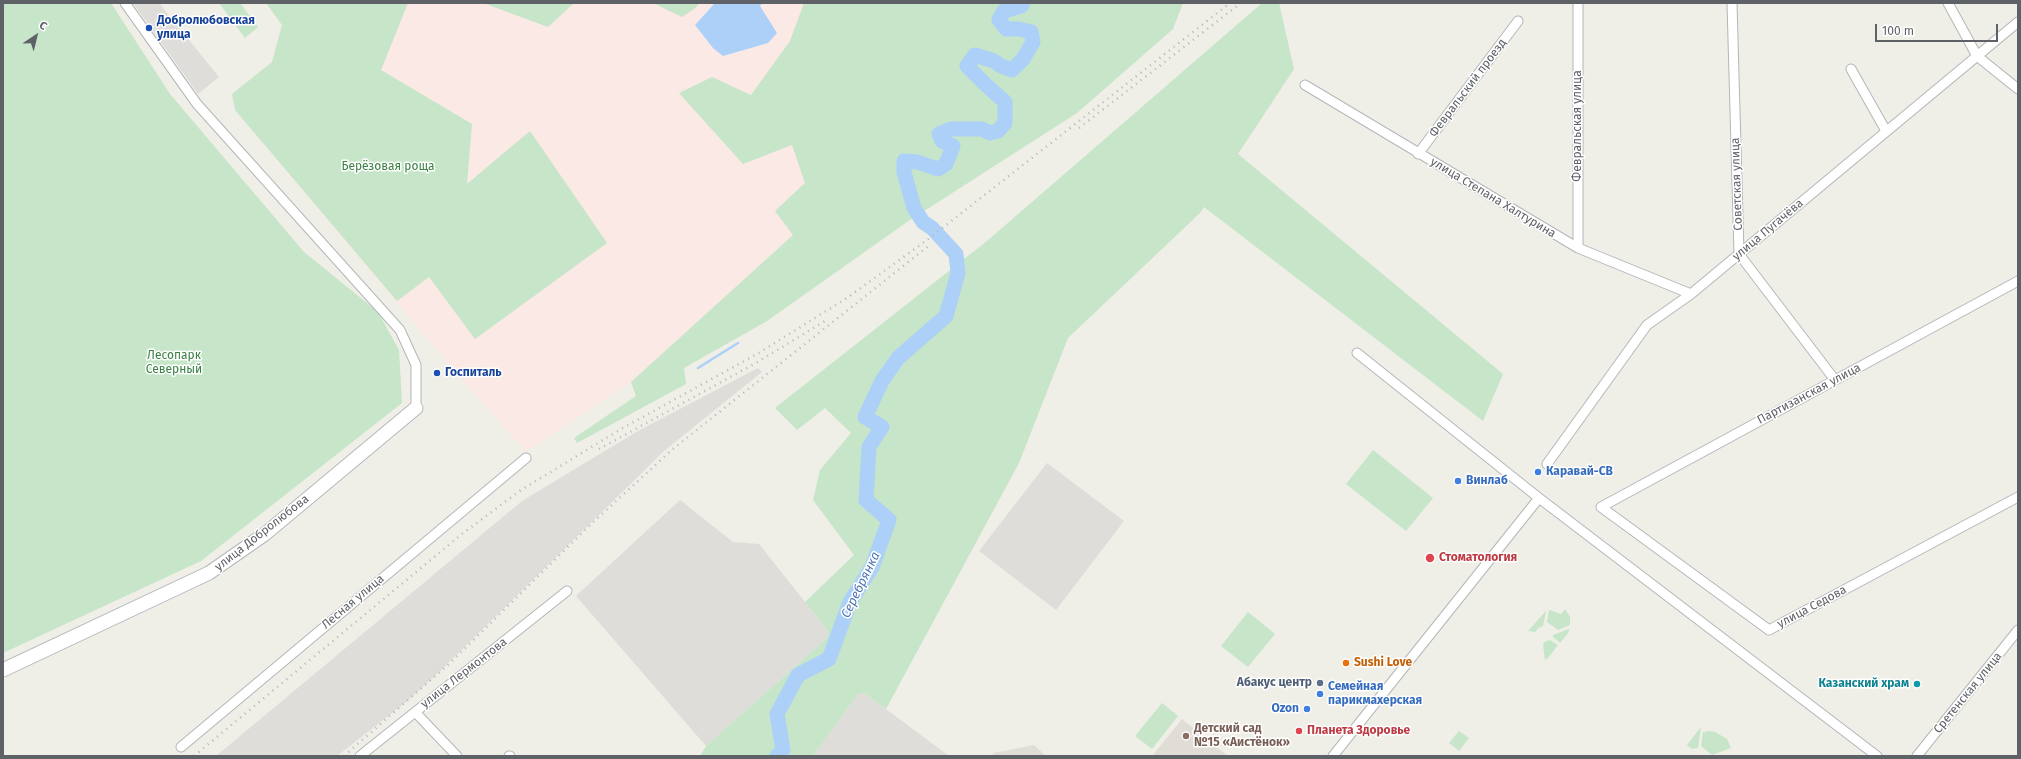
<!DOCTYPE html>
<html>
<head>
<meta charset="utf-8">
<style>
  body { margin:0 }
  #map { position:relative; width:2021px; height:759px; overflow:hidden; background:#efeee7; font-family:"Fira Sans",sans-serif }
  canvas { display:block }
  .frame { position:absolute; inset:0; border:4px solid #5e6166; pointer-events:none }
  .north { position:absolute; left:16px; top:16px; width:40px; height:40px; -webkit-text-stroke:3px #fff; paint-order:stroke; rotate:35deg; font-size:11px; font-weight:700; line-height:16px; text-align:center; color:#5e6166 }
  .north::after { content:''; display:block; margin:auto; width:14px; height:18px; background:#5e6166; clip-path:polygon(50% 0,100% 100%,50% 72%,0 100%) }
  .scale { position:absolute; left:1875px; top:24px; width:123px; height:18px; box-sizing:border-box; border:2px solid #5e6166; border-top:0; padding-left:5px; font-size:12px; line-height:14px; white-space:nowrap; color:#5e6166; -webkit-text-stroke:3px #fff; paint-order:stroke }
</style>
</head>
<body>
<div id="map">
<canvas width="2021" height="759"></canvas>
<div class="frame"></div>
<div class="north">С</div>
<div class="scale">100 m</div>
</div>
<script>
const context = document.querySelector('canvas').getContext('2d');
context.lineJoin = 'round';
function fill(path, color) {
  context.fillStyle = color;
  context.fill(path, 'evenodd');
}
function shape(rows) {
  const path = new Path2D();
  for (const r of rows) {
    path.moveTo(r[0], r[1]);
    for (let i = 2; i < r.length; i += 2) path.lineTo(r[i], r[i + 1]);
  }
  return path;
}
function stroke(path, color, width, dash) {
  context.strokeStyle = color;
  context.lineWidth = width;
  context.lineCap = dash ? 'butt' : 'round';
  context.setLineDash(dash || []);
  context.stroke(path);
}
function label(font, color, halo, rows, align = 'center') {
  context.font = font + ' "Fira Sans",sans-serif';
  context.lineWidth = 3;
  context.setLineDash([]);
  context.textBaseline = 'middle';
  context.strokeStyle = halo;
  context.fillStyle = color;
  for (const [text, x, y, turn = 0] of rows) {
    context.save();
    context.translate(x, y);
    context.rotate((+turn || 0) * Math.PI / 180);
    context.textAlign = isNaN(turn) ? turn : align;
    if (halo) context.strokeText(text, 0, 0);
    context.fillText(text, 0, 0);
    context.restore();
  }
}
const industrial = shape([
  [133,3,159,3,219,77,198,94],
  [758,368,762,372,664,451,439,672,406,702,337,756,216,756,522,501,638,431],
  [1047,463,1124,521,1056,610,979,551],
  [680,500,733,542,759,544,828,631,827,638,706,746,576,596],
  [864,693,886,709,949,756,813,756,858,694]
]);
const education = shape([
  [1182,719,1225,754,1228,756,1152,756],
  [1034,745,1046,756,992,756,994,753]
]);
const medical = shape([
  [266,3,1104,3,810,221,631,382,526,452,451,367,235,110,232,94,272,62,282,25]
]);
const green = shape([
  [3,3,111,3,170,94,304,252,378,312,399,350,402,403,201,561,3,653],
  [219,3,240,3,258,27,245,38],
  [266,3,408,3,381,70,472,124,467,184,530,131,607,243,475,339,429,277,397,301,235,110,232,94,272,62,282,25],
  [483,3,574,3,548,27],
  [653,3,700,3,694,9,682,17],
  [804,3,1183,3,1173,29,1077,113,907,222,767,321,684,368,686,384,577,443,574,438,636,396,631,382,793,235,775,211,805,183,792,145,743,164,679,93,712,77,751,95,790,41],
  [1262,3,1279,3,1294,69,1238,154,1503,374,1483,421,1204,207,1200,213,1068,338,1019,463,886,709,864,693,858,694,813,756,700,756,706,746,827,638,828,631,805,602,854,555,813,500,820,470,851,433,825,408,797,430,775,408,987,241],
  [1373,450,1433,498,1406,531,1346,484],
  [1565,609,1570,617,1570,625,1558,630,1547,622,1549,610,1561,614],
  [1546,611,1543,626,1538,628,1535,632,1528,631],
  [1248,612,1275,634,1248,667,1221,646],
  [1569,629,1569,632,1560,643,1553,637,1553,635],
  [1550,640,1558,645,1548,658,1545,660,1543,645,1544,642],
  [1162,703,1178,716,1152,749,1135,736],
  [1701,727,1698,748,1692,749,1687,745],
  [1459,731,1469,738,1459,751,1449,743],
  [1709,731,1715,732,1727,739,1731,748,1712,755,1701,746,1703,732]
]);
const water = shape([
  [715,3,762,3,760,6,777,33,768,43,723,56,713,48,695,25]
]);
const stream = shape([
  [698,368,738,343]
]);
const river = shape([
  [777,756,783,750,777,714,798,675,829,659,850,602,872,567,889,520,866,500,869,447,882,427,865,417,882,381,898,358,946,316,958,273,956,254,932,228,923,222,914,208,904,172,904,161,917,162,938,169,946,164,953,146,942,141,939,134,951,129,982,129,990,133,998,131,1005,123,1005,102,986,85,967,66,975,55,994,61,1001,66,1012,70,1023,59,1033,42,1031,32,1019,29,1006,29,999,20,1004,11,1021,6,1023,3]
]);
const street = shape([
  [125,3,197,104,400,330,416,365,416,408],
  [1578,3,1578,248],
  [1732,3,1739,254,1835,380],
  [1948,3,1977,56,2018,89],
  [1851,69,1886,131],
  [1305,85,1578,248,1691,294],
  [1418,154,1518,21],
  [2018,281,1601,507,1769,630,2018,497],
  [1357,353,1539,498,1877,756],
  [1547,464,1647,325,1691,294,2018,22],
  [415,712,457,756],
  [181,747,526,458],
  [360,756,567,591],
  [509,756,510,756],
  [1333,756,1539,498],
  [1917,756,2018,630]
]);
const secondary = shape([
  [3,670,209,573,265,534,416,408]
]);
const rail = shape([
  [1079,128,1241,3],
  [599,449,756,363,825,321],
  [194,756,462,534,521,490,621,429,757,354,847,298,927,240,1230,3],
  [344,756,450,663,590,525,674,448,931,244]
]);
const markers = [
  [149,28,4,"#1a4fb4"],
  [437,373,4,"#1a4fb4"],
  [1538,472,4,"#3f7fe0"],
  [1458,481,4,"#3f7fe0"],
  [1430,558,5,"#e0444e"],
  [1346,663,4,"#e8710a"],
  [1320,683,4,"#5c6f8a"],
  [1917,684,4,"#0f9aa8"],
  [1320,694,4,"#3f7fe0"],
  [1307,709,4,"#3f7fe0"],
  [1299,731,4,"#e0444e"],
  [1186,736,4,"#8d6e63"]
];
const transitNames = [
  ["Добролюбовская",157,21],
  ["улица",157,35],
  ["Госпиталь",445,373]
];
const streetNames = [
  ["Февральский проезд",1468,88,-53],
  ["Февральская улица",1578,126,-90],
  ["Советская улица",1737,184,-92],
  ["улица Степана Халтурина",1493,198,31],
  ["улица Пугачёва",1768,230,-40],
  ["Партизанская улица",1809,394,-28],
  ["улица Добролюбова",262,533,-38],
  ["Лесная улица",353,602,-40],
  ["улица Седова",1812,607,-28],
  ["улица Лермонтова",464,673,-38],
  ["Сретенская улица",1968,693,-51]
];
const parkNames = [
  ["Берёзовая роща",388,167],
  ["Лесопарк",174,356],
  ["Северный",174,370]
];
const shopNames = [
  ["Каравай-СВ",1546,472],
  ["Винлаб",1466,481],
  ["Семейная",1328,687],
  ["парикмахерская",1328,701],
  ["Ozon",1299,709,"right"]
];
const healthNames = [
  ["Стоматология",1439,558],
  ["Планета Здоровье",1307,731]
];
const foodNames = [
  ["Sushi Love",1354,663]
];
const serviceNames = [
  ["Абакус центр",1312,683]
];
const cultureNames = [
  ["Казанский храм",1909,684]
];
const educationNames = [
  ["Детский сад",1194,729],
  ["№15 «Аистёнок»",1194,743]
];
const waterNames = [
  ["Серебрянка",861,585,-64]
];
fill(industrial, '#deddd9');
fill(education, '#dfddd5');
fill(medical, '#fae9e5');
fill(green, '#c6e5c9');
fill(water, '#add0f9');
stroke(stream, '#add0f9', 2.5);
stroke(river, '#add0f9', 15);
stroke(street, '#b4b6ba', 11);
stroke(secondary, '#b5b8bd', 15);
stroke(street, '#fff', 9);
stroke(secondary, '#fff', 13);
stroke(rail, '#b5b5b6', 2.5, [1, 5]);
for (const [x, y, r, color] of markers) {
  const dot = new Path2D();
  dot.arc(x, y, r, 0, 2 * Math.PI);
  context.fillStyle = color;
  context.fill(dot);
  stroke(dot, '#fff', 1.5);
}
label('bold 12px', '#164399', '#fff', transitNames, 'left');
label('12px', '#5e6166', '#fff', streetNames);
label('12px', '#3b8045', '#fff', parkNames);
label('bold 12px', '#366cbe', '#fff', shopNames, 'left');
label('bold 12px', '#be3a42', '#fff', healthNames, 'left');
label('bold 12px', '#c56008', '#fff', foodNames, 'left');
label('bold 12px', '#4e5e75', '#fff', serviceNames, 'right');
label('bold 12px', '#0d838f', '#fff', cultureNames, 'right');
label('bold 12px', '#785e54', '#fff', educationNames, 'left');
label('italic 13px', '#4e75b2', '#fff', waterNames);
</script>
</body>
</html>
